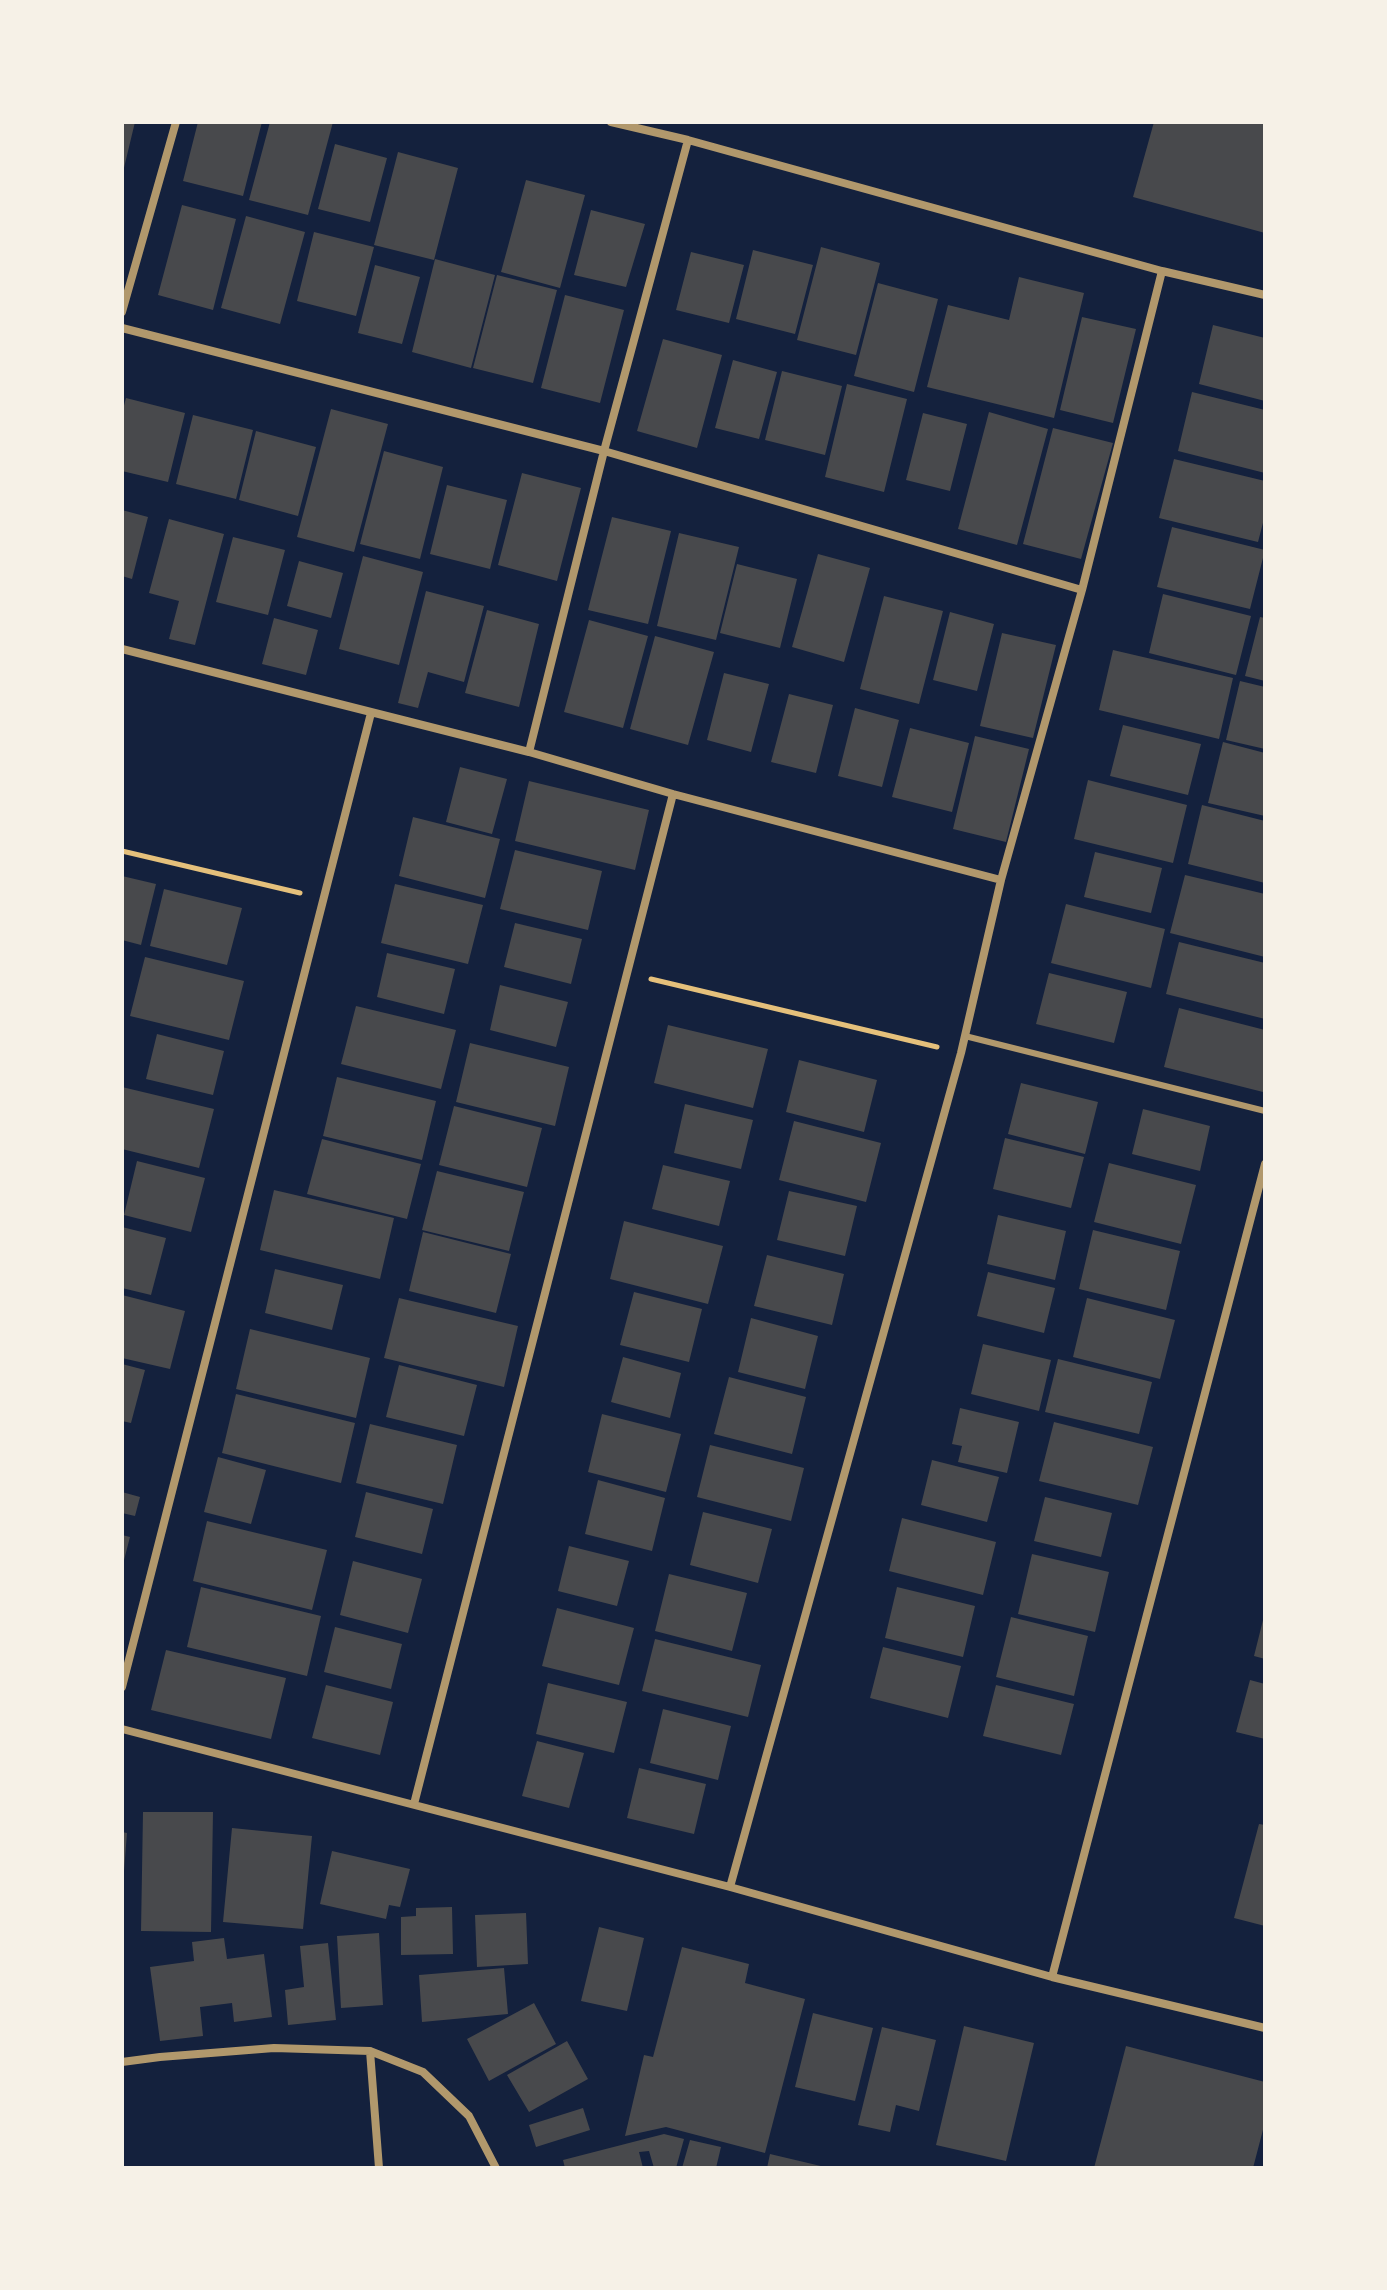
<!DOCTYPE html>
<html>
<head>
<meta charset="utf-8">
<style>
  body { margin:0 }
  #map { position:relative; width:1387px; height:2290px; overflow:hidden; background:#14213d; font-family:Barlow,sans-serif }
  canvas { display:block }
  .frame { position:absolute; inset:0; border:124px solid #f6f1e7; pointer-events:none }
</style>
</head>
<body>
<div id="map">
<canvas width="1387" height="2290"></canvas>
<div class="frame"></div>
</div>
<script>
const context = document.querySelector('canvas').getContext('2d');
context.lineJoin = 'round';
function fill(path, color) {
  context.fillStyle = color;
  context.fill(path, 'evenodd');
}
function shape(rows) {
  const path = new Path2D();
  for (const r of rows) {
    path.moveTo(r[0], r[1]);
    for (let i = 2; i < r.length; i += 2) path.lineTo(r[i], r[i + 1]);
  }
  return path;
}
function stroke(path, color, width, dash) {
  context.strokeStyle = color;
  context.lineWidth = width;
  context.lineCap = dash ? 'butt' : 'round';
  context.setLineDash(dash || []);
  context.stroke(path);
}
const building = shape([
  [122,122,135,122,123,172,122,172],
  [198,122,262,122,243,196,183,181],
  [270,122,333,122,308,215,249,200],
  [1154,122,1265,122,1265,233,1133,197],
  [335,144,387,158,370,222,318,209],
  [398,152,458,168,434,260,374,245],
  [526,180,585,195,560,288,501,272],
  [182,205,236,219,213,310,158,295],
  [591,210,645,224,626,287,574,275],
  [246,216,305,232,280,324,221,308],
  [314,232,374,247,356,316,297,301],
  [821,247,880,263,856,355,797,340],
  [753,250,813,265,795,334,736,319],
  [691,252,744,265,729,323,676,310],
  [435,259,495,275,471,368,412,352],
  [375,265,420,277,402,344,358,333],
  [497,275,557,290,533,383,473,368],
  [1019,277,1084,293,1054,418,927,387,948,305,1009,320],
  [878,283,938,299,914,392,854,376],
  [565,295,624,310,600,403,541,388],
  [1082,317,1136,329,1113,423,1060,410],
  [1213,325,1265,338,1265,401,1199,384],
  [663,339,722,355,697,448,637,431],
  [733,360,777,372,759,439,715,428],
  [782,371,842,386,825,455,765,440],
  [847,384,907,399,884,492,825,477],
  [1192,392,1265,410,1265,473,1178,451],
  [126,398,185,413,168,482,122,471,122,413],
  [331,409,388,424,354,552,297,537],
  [989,412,1048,429,1017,545,958,529],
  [923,413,967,424,950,491,906,480],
  [193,415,253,430,236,499,176,484],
  [1053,428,1113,443,1081,559,1023,544],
  [256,431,316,447,298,516,239,500],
  [384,451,443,467,420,559,360,544],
  [1174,459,1265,481,1265,515,1258,542,1159,518],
  [522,473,581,488,557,581,498,565],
  [447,485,507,500,490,569,430,554],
  [122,510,148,517,132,579,122,576],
  [612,517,671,531,648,624,588,610],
  [169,519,224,534,195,645,169,639,179,601,149,593],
  [1172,527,1265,550,1250,609,1157,587],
  [679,533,739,547,716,640,657,626],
  [233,537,285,550,268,615,216,602],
  [818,554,870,568,844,662,792,647],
  [363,556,423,572,399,665,339,649],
  [299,561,343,573,331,618,287,606],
  [737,564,797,579,780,648,720,633],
  [426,591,484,606,464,682,428,672,418,708,398,703],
  [1163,594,1251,616,1236,675,1149,653],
  [884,596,943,611,919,704,860,689],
  [487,610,539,624,519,707,465,693],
  [950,612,994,624,977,691,933,680],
  [1260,617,1265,618,1265,681,1245,676],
  [274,618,318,630,306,675,262,664],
  [589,620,648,636,623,728,564,712],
  [1002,633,1056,645,1033,738,980,726],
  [655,636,714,652,688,745,630,729],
  [1113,650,1233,678,1219,739,1099,710],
  [724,673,769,684,751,752,707,740],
  [1240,681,1265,687,1265,749,1226,740],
  [789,694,833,705,816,773,771,762],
  [855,708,899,720,882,787,838,776],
  [1123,725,1201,744,1188,795,1110,776],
  [910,728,969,743,952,812,892,797],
  [975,736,1029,749,1006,842,953,829],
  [1223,742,1265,753,1265,816,1208,803],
  [460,767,507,779,492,834,446,822],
  [1088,780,1187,805,1173,863,1074,839],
  [529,781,649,810,635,870,515,841],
  [1202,805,1265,821,1265,883,1188,864],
  [413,817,500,839,485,898,399,876],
  [515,850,602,871,588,930,500,909],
  [1095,852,1162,868,1151,913,1084,897],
  [1185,875,1265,894,1265,957,1170,933],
  [122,876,156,884,141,945,122,940],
  [395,884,483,905,468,964,381,943],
  [164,889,242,908,227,965,150,946],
  [1066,904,1165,929,1151,988,1051,963],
  [515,923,582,939,571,984,504,967],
  [1179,942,1265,963,1265,1019,1166,994],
  [387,953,455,969,444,1014,377,997],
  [145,957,244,981,229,1040,130,1016],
  [1049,973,1127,992,1114,1043,1036,1024],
  [500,985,568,1002,556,1047,490,1030],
  [356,1006,456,1030,441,1089,341,1064],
  [1179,1008,1265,1030,1263,1092,1164,1067],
  [668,1025,768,1049,753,1108,654,1083],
  [157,1034,224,1051,213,1095,146,1079],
  [470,1043,569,1067,555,1126,456,1102],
  [799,1060,877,1080,864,1132,786,1112],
  [337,1077,436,1101,422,1160,323,1136],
  [1021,1083,1098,1102,1085,1154,1008,1134],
  [122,1087,214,1109,199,1168,122,1149],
  [685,1104,753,1120,741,1169,674,1153],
  [454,1106,542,1128,527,1187,439,1165],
  [1143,1109,1210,1126,1200,1171,1132,1154],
  [794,1121,881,1143,866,1202,779,1180],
  [1005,1138,1084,1157,1071,1208,993,1189],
  [322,1139,421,1164,407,1219,307,1194],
  [137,1161,205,1178,191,1232,124,1215],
  [1109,1163,1196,1185,1181,1244,1094,1222],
  [663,1165,730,1181,719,1226,652,1209],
  [437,1171,524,1192,509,1251,422,1230],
  [274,1190,394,1218,380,1279,260,1250],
  [789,1191,857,1206,845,1256,777,1240],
  [998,1215,1066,1231,1055,1280,987,1264],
  [624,1221,723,1246,708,1304,610,1279],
  [122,1227,166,1238,151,1295,122,1288],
  [1093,1230,1180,1251,1166,1310,1079,1289],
  [423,1232,511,1254,496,1313,409,1291],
  [767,1255,844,1274,832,1325,754,1306],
  [275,1269,343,1285,332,1330,265,1313],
  [988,1272,1055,1288,1044,1333,977,1316],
  [634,1292,702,1309,689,1362,620,1345],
  [122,1295,185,1311,170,1369,122,1358],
  [399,1298,518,1326,504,1387,384,1358],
  [1087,1298,1175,1320,1160,1379,1073,1357],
  [751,1318,818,1336,805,1389,738,1372],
  [250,1329,370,1358,356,1418,236,1389],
  [983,1344,1051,1360,1039,1411,971,1394],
  [623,1357,681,1373,670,1418,611,1402],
  [1058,1359,1152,1382,1139,1434,1045,1412],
  [122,1364,145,1370,131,1423,122,1421],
  [399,1365,477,1385,464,1436,386,1417],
  [729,1377,806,1397,792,1454,714,1434],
  [236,1394,355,1423,341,1483,222,1453],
  [960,1408,1019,1422,1007,1473,958,1462,962,1446,952,1444],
  [602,1414,681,1434,666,1492,588,1472],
  [1054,1422,1153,1447,1138,1505,1039,1481],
  [370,1424,457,1445,443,1504,356,1483],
  [710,1445,804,1468,791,1521,697,1497],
  [218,1457,266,1470,251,1524,204,1512],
  [932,1460,999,1477,987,1522,921,1505],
  [598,1480,665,1498,652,1551,585,1534],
  [122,1492,140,1497,135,1516,122,1513],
  [366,1492,433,1509,422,1554,355,1537],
  [1045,1497,1112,1513,1101,1557,1034,1541],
  [703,1512,772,1529,758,1583,690,1565],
  [902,1518,996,1542,983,1595,889,1571],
  [207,1521,327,1550,312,1610,193,1581],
  [122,1535,130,1537,123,1564,122,1563],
  [569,1546,629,1561,617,1606,558,1591],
  [1032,1554,1109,1572,1095,1632,1018,1614],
  [353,1561,422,1579,408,1633,340,1615],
  [669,1574,747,1593,732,1651,655,1631],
  [201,1587,321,1616,307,1676,187,1647],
  [897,1587,975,1606,963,1657,885,1638],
  [557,1608,634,1628,619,1685,542,1666],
  [1264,1616,1265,1616,1265,1659,1254,1656],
  [1011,1617,1088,1636,1074,1696,996,1677],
  [335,1627,402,1644,391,1689,324,1672],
  [655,1639,761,1665,748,1717,642,1691],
  [883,1647,961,1666,948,1718,870,1698],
  [166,1650,286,1678,271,1739,151,1710],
  [1250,1680,1265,1684,1265,1739,1236,1732],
  [548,1683,627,1702,614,1753,536,1734],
  [326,1685,393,1702,380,1755,312,1738],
  [996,1685,1074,1704,1061,1755,983,1736],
  [663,1709,731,1726,718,1780,650,1763],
  [537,1741,584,1753,569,1808,522,1796],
  [639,1768,706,1784,694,1834,627,1818],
  [143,1812,213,1812,211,1932,141,1931],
  [1259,1824,1265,1825,1265,1926,1234,1918],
  [232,1828,312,1836,303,1929,223,1922],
  [122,1832,127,1833,124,1871,122,1871],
  [332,1851,410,1869,400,1907,389,1905,386,1919,320,1904],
  [452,1907,453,1954,401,1955,401,1917,416,1916,416,1908],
  [526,1913,528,1964,477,1967,475,1915],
  [599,1927,644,1938,627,2011,581,2001],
  [379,1933,383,2005,341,2008,337,1936],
  [224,1938,227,1959,264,1954,272,2017,234,2022,232,2003,200,2007,203,2036,160,2041,150,1967,194,1961,192,1942],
  [328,1943,336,2020,288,2025,285,1990,304,1987,300,1946],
  [682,1947,749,1964,745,1983,805,1999,765,2153,666,2127,625,2136,644,2055,653,2057],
  [504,1968,508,2014,422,2022,419,1975],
  [534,2003,556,2044,489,2081,467,2039],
  [813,2013,873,2028,855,2101,795,2087],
  [964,2026,1034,2043,1006,2161,936,2145],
  [882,2027,936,2040,919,2111,896,2105,890,2132,858,2125],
  [567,2041,588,2079,529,2112,507,2075],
  [1126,2046,1265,2082,1265,2122,1253,2168,1094,2168],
  [583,2108,590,2130,536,2147,529,2125],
  [664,2134,684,2139,676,2168,654,2168,649,2151,639,2152,643,2168,565,2168,563,2160],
  [690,2140,721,2147,716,2168,682,2168],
  [770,2154,825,2167,824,2168,767,2168]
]);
const path = shape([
  [122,851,300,893],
  [651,979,937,1047]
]);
const service = shape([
  [965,1036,1265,1111]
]);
const minor = shape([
  [611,122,688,140,1162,271,1265,295],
  [122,312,176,122],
  [122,328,604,451,1082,590],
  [122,649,529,752,673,794,1001,880],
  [529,752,604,451,688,140],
  [122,1687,371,713],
  [122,1729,730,1887,1052,1977,1265,2028],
  [414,1804,673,794],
  [730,1887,961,1053,1001,880,1082,590,1162,271],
  [1052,1977,1265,1164],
  [370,2051,379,2168],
  [122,2062,160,2057,274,2048,370,2051,423,2072,469,2116,496,2168]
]);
fill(building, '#48494c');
stroke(path, '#e5c07b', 5);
stroke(service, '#b1986c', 6);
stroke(minor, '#b1986c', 8);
</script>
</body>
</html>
